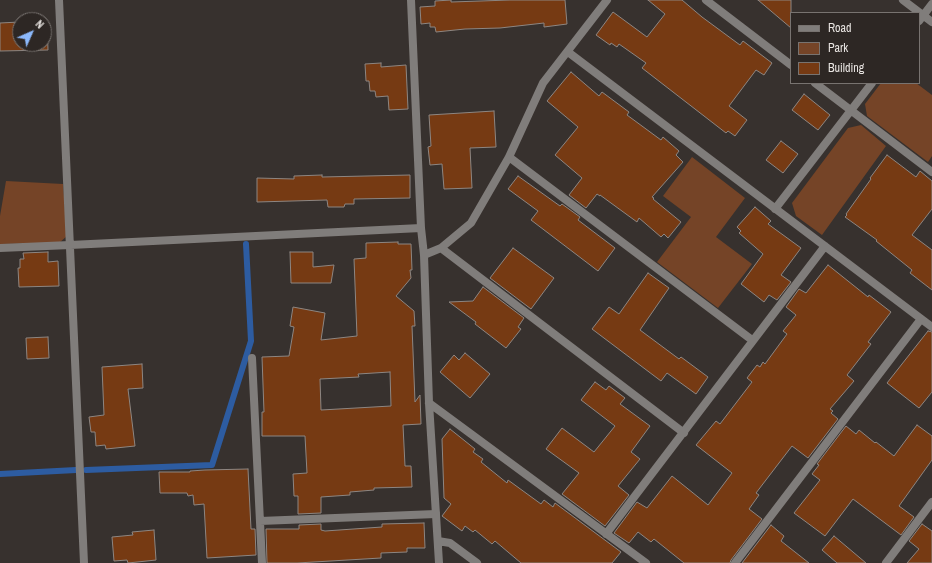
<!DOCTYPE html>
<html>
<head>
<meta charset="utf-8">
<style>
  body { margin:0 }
  #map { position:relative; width:932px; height:563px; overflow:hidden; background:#37312e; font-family:"Archivo Narrow",sans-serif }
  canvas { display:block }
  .legend { position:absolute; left:790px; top:12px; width:130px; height:72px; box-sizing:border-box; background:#2d2724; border:1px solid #787370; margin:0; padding:5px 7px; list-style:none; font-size:12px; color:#e9e5e2 }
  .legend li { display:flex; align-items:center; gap:8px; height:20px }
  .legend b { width:20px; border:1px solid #787370 }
  .north { position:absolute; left:12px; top:12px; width:40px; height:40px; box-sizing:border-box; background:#2d2724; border:1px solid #787370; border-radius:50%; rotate:45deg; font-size:11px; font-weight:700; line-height:16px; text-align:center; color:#e9e5e2 }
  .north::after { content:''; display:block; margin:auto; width:14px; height:18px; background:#8cb9fc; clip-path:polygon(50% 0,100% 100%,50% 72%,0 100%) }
</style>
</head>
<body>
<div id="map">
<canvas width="932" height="563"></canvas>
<ul class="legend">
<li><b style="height:5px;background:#807d7b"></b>Road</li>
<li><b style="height:11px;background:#754427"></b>Park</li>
<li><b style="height:11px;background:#763a13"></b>Building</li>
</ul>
<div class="north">N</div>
</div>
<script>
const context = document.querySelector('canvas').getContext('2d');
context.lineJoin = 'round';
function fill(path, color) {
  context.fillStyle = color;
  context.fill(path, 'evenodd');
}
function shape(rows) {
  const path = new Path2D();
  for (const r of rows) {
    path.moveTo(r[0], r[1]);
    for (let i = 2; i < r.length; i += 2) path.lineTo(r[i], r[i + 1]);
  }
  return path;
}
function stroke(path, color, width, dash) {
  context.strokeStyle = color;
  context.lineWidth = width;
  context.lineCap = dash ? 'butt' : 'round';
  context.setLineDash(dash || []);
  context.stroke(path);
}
const green = shape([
  [881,83,916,83,932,95,932,156,928,162,867,116,865,104],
  [861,125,886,146,822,235,796,216,792,203,848,128],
  [692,157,745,198,716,237,752,264,718,308,657,262,691,217,663,196],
  [6,181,63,184,67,236,59,243,0,244,0,216]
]);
const stream = shape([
  [86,470,212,465,251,341,246,244],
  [0,474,76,470]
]);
const building = shape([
  [451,0,451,2,510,0,565,0,567,24,544,27,544,23,500,28,465,29,436,32,435,27,430,27,430,23,421,24,420,7,435,6,435,1,451,0],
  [648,0,682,0,702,17,740,45,743,41,772,63,764,75,756,70,729,106,747,120,735,136,728,131,726,133,642,68,646,63,619,44,617,47,611,43,610,45,596,35,613,12,647,37,665,14,648,0],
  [758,0,791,0,791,28,758,0],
  [20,22,20,44,44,44,44,22,47,22,48,50,0,51,0,23,20,22],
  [381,63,381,67,406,65,408,109,389,110,388,96,376,97,375,91,370,91,369,81,366,81,365,64,381,63],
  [571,72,599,96,602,92,629,112,627,115,661,140,663,137,679,151,676,155,683,162,652,197,654,198,653,199,681,222,668,238,664,234,661,237,639,218,637,222,600,195,600,196,597,194,586,208,569,195,582,178,555,155,578,127,547,101,571,72],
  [804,94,830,115,818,130,792,110,804,94],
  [494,111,496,147,470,148,472,188,444,189,442,164,430,165,428,147,431,146,429,115,494,111],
  [781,141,798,154,783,173,766,160,781,141],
  [887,155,916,177,920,171,932,181,932,209,912,235,932,250,932,290,910,273,912,270,876,241,877,240,845,217,847,215,846,214,871,179,870,178,887,155],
  [322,175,322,177,410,175,410,198,354,199,354,204,345,204,344,207,328,207,327,200,257,202,257,178,294,179,294,176,322,175],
  [518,176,560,206,562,204,580,217,578,220,615,248,598,271,531,220,538,211,508,189,518,176],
  [755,207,771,221,768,224,801,248,781,275,791,282,777,300,769,295,764,302,741,284,763,254,739,233,741,231,737,227,755,207],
  [398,242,398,244,411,244,412,270,410,270,411,278,396,296,414,311,415,326,412,326,415,402,420,395,421,424,403,425,405,466,411,466,412,487,374,488,374,490,350,492,350,495,321,497,321,513,298,514,298,496,294,496,293,474,307,473,305,436,262,436,262,412,264,412,262,357,289,356,294,327,290,326,293,307,325,313,321,340,357,336,354,259,366,258,366,243,398,242],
  [390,372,391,406,321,410,320,379,359,377,358,374,390,372],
  [513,248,554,278,531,309,490,278,513,248],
  [48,252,48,262,58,261,59,286,19,287,18,268,20,268,20,259,24,259,23,253,48,252],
  [290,252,313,252,313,267,334,265,331,283,291,283,290,252],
  [828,265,868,297,869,295,891,312,868,342,871,344,847,375,854,381,830,409,833,411,831,413,838,419,808,458,792,446,756,493,759,495,749,509,762,519,731,560,730,563,684,563,654,539,651,542,638,532,629,543,614,533,637,502,647,508,672,476,708,505,732,473,696,445,716,421,720,424,752,382,747,378,757,365,760,367,763,362,765,364,787,334,783,331,796,315,786,307,799,289,806,293,828,265],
  [648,273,669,288,640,330,679,359,681,357,708,377,696,394,667,373,661,381,592,329,609,307,619,314,648,273],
  [483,287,524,318,518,327,521,329,506,348,475,324,476,322,449,302,473,301,483,287],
  [928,331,932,332,932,392,919,408,887,383,928,331],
  [48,337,49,358,27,359,26,338,48,337],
  [465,353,490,374,470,398,440,372,454,355,459,360,465,353],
  [142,364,143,388,128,389,135,446,106,449,105,445,96,446,95,432,91,432,89,417,104,415,102,367,142,364],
  [595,382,606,390,609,386,625,398,620,404,650,426,631,452,640,459,618,486,629,495,605,526,562,494,579,473,546,449,562,428,594,452,615,426,581,400,595,382],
  [917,425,932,436,932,460,899,506,914,517,901,535,853,499,825,536,794,513,820,480,812,474,819,465,817,464,846,426,856,434,859,430,875,443,876,442,894,456,917,425],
  [450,429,475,449,473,452,483,459,481,462,507,483,508,480,541,504,544,500,553,507,555,503,621,552,612,563,521,563,495,541,492,544,475,530,473,532,465,526,462,531,442,516,451,504,444,498,442,439,450,429],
  [248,469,251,529,255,529,256,555,207,558,204,504,194,505,193,495,188,496,187,493,160,493,159,472,190,472,190,471,205,470,248,469],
  [424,523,425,548,407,548,407,552,381,553,381,558,297,563,267,563,266,529,299,529,299,525,321,524,321,530,325,531,382,527,382,524,424,523],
  [922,524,932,531,932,563,907,563,919,549,909,541,922,524],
  [771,525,784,536,781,541,809,563,742,563,771,525],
  [154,530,156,560,128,563,127,560,114,561,112,537,133,535,132,532,154,530],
  [834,536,866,563,837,563,822,550,834,536]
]);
const lane = shape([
  [0,248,70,245],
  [252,358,262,563],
  [260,521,436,514]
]);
const street = shape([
  [59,0,84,563],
  [411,0,421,228,424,255,429,403,439,563],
  [706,0,791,65],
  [903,0,932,22],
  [919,21,932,4],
  [568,52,932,327],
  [815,83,932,172],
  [509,157,752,340],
  [775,209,872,83],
  [70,245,421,228],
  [441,248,684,433],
  [424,255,441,248,471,223,509,157,543,83,607,0],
  [429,403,646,563],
  [606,534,825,246],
  [438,541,450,543,477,563],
  [735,563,921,319],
  [886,563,932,502]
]);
fill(green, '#754427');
stroke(stream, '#2d5ca1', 6);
fill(building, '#763a13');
stroke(building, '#8d8682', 1);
stroke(lane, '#807d7b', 8);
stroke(street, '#807d7b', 8);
</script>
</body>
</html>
